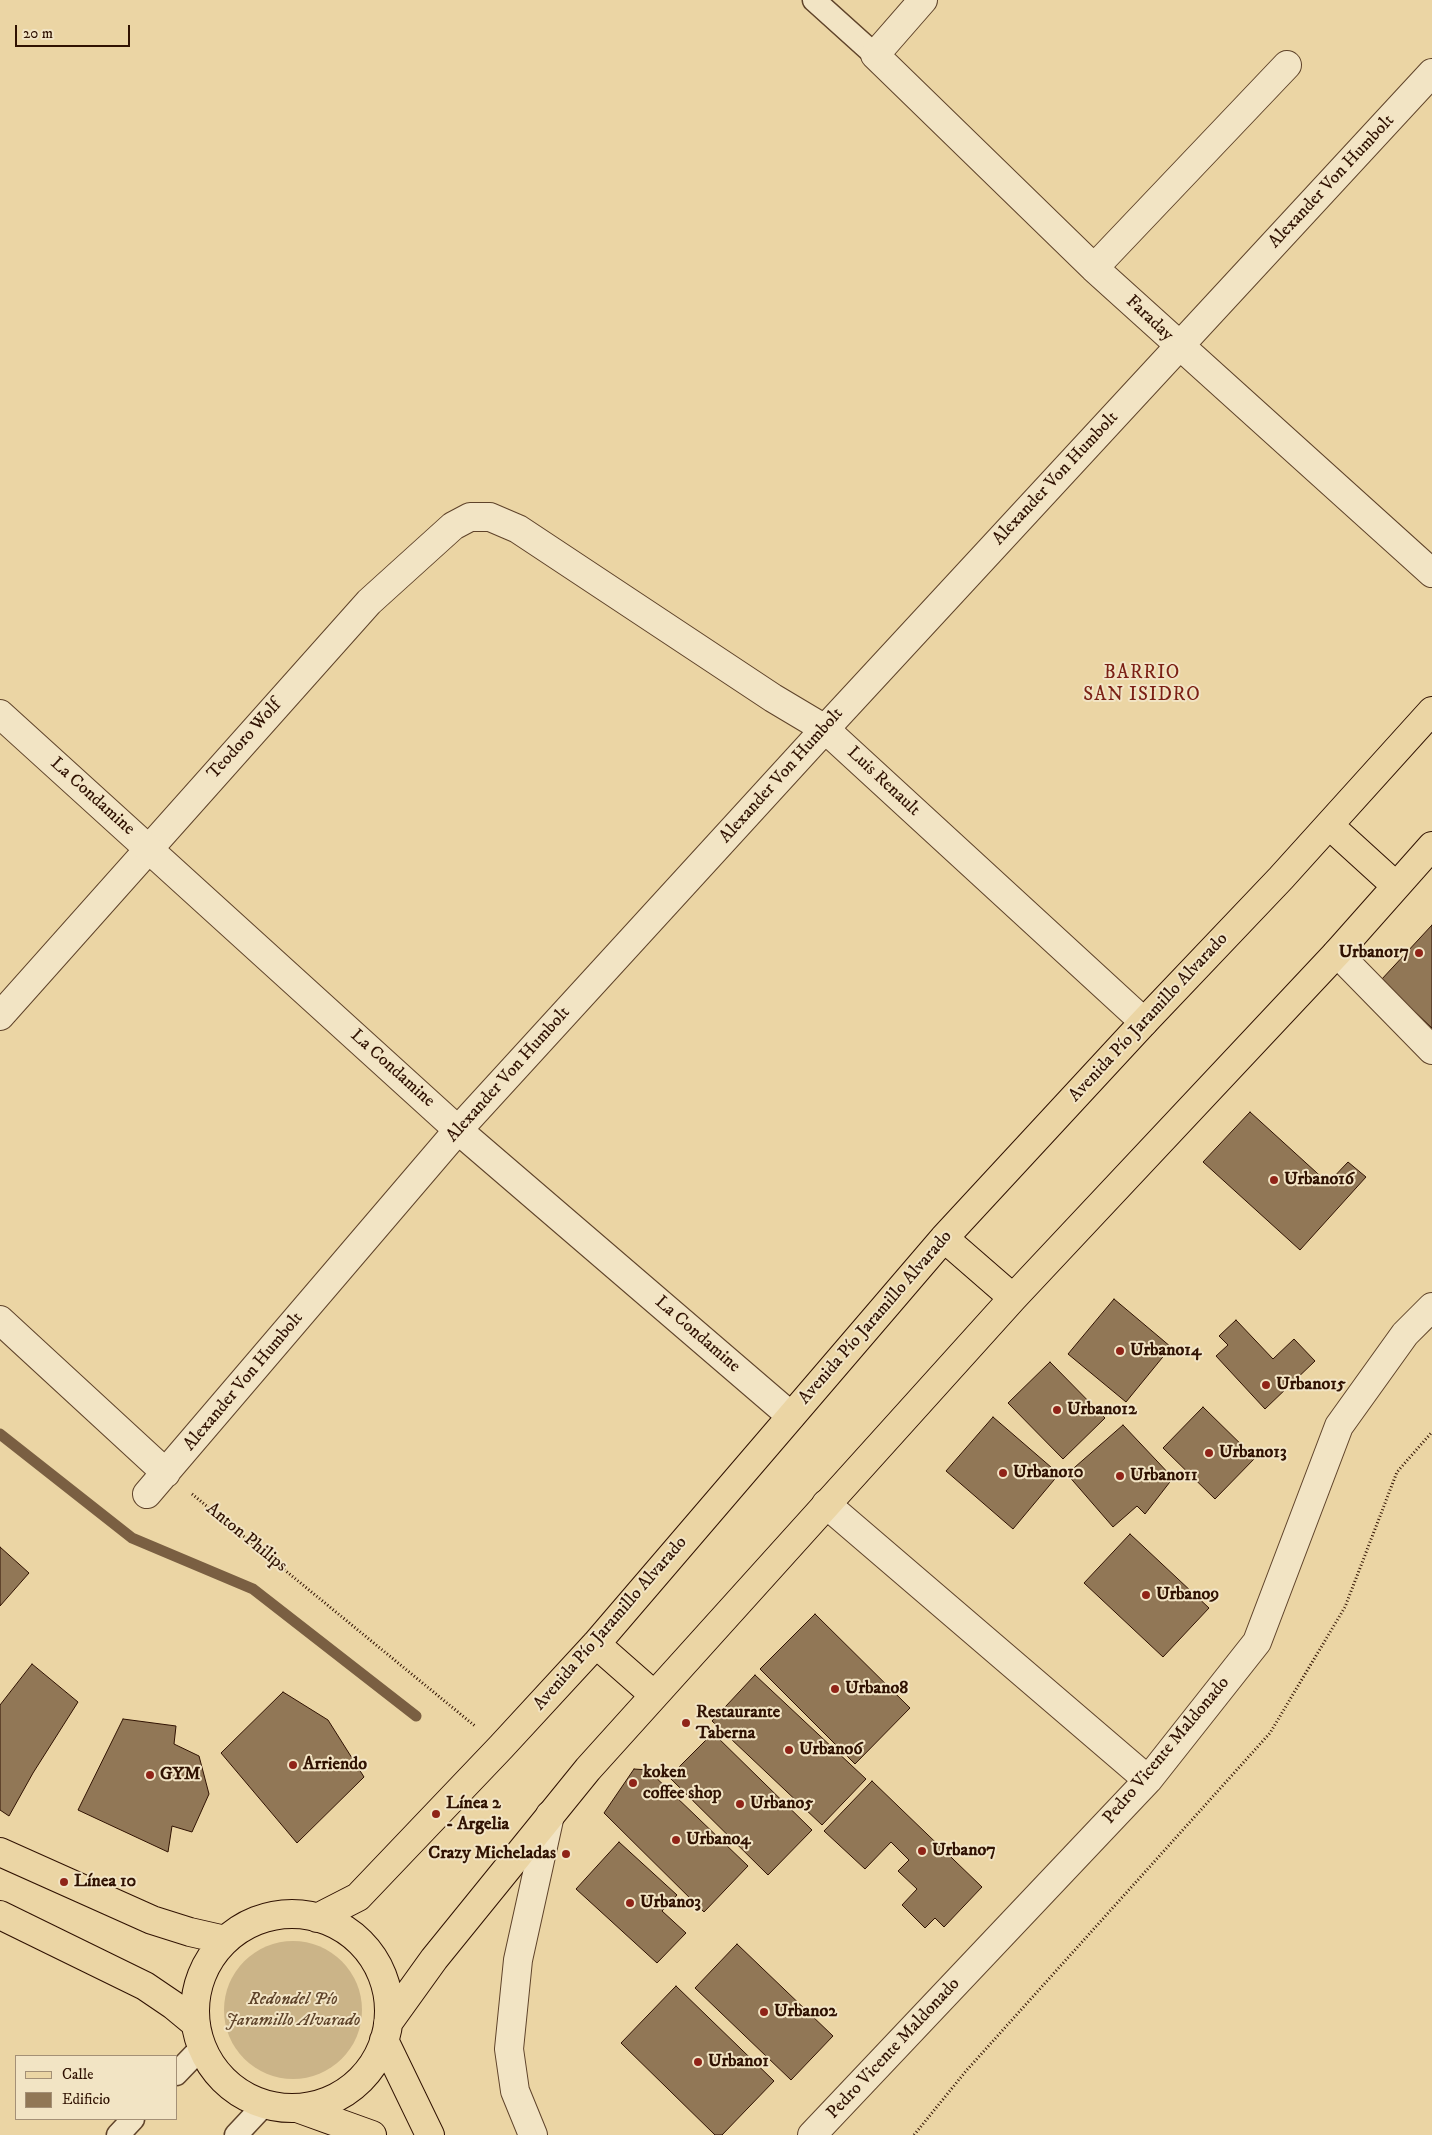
<!DOCTYPE html>
<html>
<head>
<meta charset="utf-8">
<style>
  body { margin:0 }
  #map { position:relative; width:1432px; height:2135px; overflow:hidden; background:#ebd5a4; font-family:"IM FELL DW Pica",serif }
  canvas { display:block }
  .legend { position:absolute; left:15px; top:2055px; width:162px; height:65px; box-sizing:border-box; background:#f2e4c4; border:1px solid #a49076; margin:0; padding:6px 9px; list-style:none; font-size:15px; color:#301202 }
  .legend li { display:flex; align-items:center; gap:10px; height:25px }
  .legend b { width:25px; border:1px solid #a49076 }
  .scale { position:absolute; left:15px; top:25px; width:115px; height:22px; box-sizing:border-box; border:2px solid #301202; border-top:0; padding-left:6px; font-size:15px; line-height:18px; white-space:nowrap; color:#301202; -webkit-text-stroke:4px #f2e4c4; paint-order:stroke }
</style>
</head>
<body>
<div id="map">
<canvas width="1432" height="2135"></canvas>
<ul class="legend">
<li><b style="height:6px;background:#ebd5a4"></b>Calle</li>
<li><b style="height:14px;background:#917756"></b>Edificio</li>
</ul>
<div class="scale">20 m</div>
</div>
<script>
const context = document.querySelector('canvas').getContext('2d');
context.lineJoin = 'round';
function fill(path, color) {
  context.fillStyle = color;
  context.fill(path, 'evenodd');
}
function shape(rows) {
  const path = new Path2D();
  for (const r of rows) {
    if (r.length === 3) {
      path.moveTo(r[0] + r[2], r[1]);
      path.arc(r[0], r[1], r[2], 0, 2 * Math.PI);
      continue;
    }
    path.moveTo(r[0], r[1]);
    for (let i = 2; i < r.length; i += 2) path.lineTo(r[i], r[i + 1]);
  }
  return path;
}
function stroke(path, color, width, dash) {
  context.strokeStyle = color;
  context.lineWidth = width;
  context.lineCap = dash ? 'butt' : 'round';
  context.setLineDash(dash || []);
  context.stroke(path);
}
function label(font, color, halo, rows, align = 'center') {
  context.font = font + ' "IM FELL DW Pica",serif';
  context.lineWidth = 4;
  context.setLineDash([]);
  context.textBaseline = 'middle';
  context.strokeStyle = halo;
  context.fillStyle = color;
  for (const [text, x, y, turn = 0] of rows) {
    context.save();
    context.translate(x, y);
    context.rotate((+turn || 0) * Math.PI / 180);
    context.textAlign = isNaN(turn) ? turn : align;
    if (halo) context.strokeText(text, 0, 0);
    context.fillText(text, 0, 0);
    context.restore();
  }
}
const green = shape([
  [293,2010,69]
]);
const stream = shape([
  [0,1434,132,1538,253,1589,416,1716]
]);
const building = shape([
  [1432,925,1432,1028,1381,980,1432,925],
  [1250,1112,1328,1183,1348,1162,1366,1177,1300,1250,1203,1162,1250,1112],
  [1114,1299,1171,1347,1126,1402,1068,1354,1114,1299],
  [1236,1320,1273,1359,1294,1339,1315,1361,1265,1409,1216,1356,1228,1345,1219,1336,1236,1320],
  [1050,1362,1105,1418,1063,1459,1008,1403,1050,1362],
  [1203,1407,1255,1458,1215,1499,1163,1448,1203,1407],
  [993,1417,1059,1474,1013,1529,946,1471,993,1417],
  [1123,1425,1173,1478,1145,1514,1137,1506,1113,1527,1067,1474,1123,1425],
  [1130,1534,1209,1608,1163,1657,1084,1583,1130,1534],
  [0,1547,29,1573,0,1606,0,1547],
  [815,1614,910,1708,855,1764,760,1669,815,1614],
  [32,1664,78,1702,33,1773,9,1816,0,1810,0,1705,32,1664],
  [755,1675,866,1779,822,1825,712,1721,755,1675],
  [283,1692,328,1720,364,1777,297,1843,221,1753,283,1692],
  [123,1719,176,1726,174,1744,199,1756,209,1794,192,1832,172,1826,168,1852,78,1810,123,1719],
  [713,1733,812,1830,768,1875,669,1777,713,1733],
  [634,1769,648,1770,748,1866,704,1912,604,1813,634,1769],
  [872,1781,982,1887,944,1927,935,1918,925,1928,902,1905,917,1889,898,1871,909,1860,891,1842,865,1869,824,1831,872,1781],
  [619,1842,677,1895,662,1911,686,1933,657,1963,576,1889,619,1842],
  [737,1944,833,2036,791,2080,695,1988,737,1944],
  [676,1986,774,2081,722,2135,715,2135,621,2043,676,1986]
]);
const path = shape([
  [192,1494,475,1726],
  [914,2135,966,2071,1270,1733,1345,1607,1397,1472,1432,1432]
]);
const service = shape([
  [814,0,875,55],
  [176,2074,202,2047],
  [118,2135,133,2119],
  [236,2135,265,2104]
]);
const minor = shape([
  [923,0,875,55,1094,268,1432,573],
  [1094,268,1287,65],
  [1337,953,1432,1050],
  [0,1016,369,602,453,526,470,517,490,517,518,529,773,698,825,729,1144,1022],
  [0,1320,166,1473],
  [147,1494,458,1130,825,729,1432,73],
  [826,1504,1148,1780],
  [533,2135,515,2091,509,2049,518,1960,550,1815],
  [812,2135,1148,1780,1257,1642,1339,1426,1405,1334,1432,1307]
]);
const tertiary = shape([
  [0,714,458,1130,791,1416]
]);
const primary = shape([
  [1329,825,1396,886],
  [944,1238,1013,1298],
  [596,1644,654,1695],
  [0,1852,152,1920,190,1932,225,1940],
  [292,2011,97],
  [0,1915,145,1986,173,2005,196,2024],
  [317,1918,358,1897,501,1747,596,1644,944,1238,1144,1022,1281,878,1432,711],
  [388,2023,434,1959,588,1769,1013,1298,1337,953,1432,846],
  [384,2040,430,2135],
  [297,2108,372,2135]
]);
const markers = [
  [1419,953,5,"#8f2418"],
  [1274,1180,5,"#8f2418"],
  [1120,1351,5,"#8f2418"],
  [1266,1385,5,"#8f2418"],
  [1057,1410,5,"#8f2418"],
  [1209,1453,5,"#8f2418"],
  [1003,1473,5,"#8f2418"],
  [1120,1476,5,"#8f2418"],
  [1146,1595,5,"#8f2418"],
  [835,1689,5,"#8f2418"],
  [686,1723,5,"#8f2418"],
  [789,1750,5,"#8f2418"],
  [293,1765,5,"#8f2418"],
  [150,1775,5,"#8f2418"],
  [633,1783,5,"#8f2418"],
  [740,1804,5,"#8f2418"],
  [436,1814,5,"#8f2418"],
  [676,1840,5,"#8f2418"],
  [922,1851,5,"#8f2418"],
  [566,1854,5,"#8f2418"],
  [64,1882,5,"#8f2418"],
  [630,1903,5,"#8f2418"],
  [764,2012,5,"#8f2418"],
  [698,2062,5,"#8f2418"]
];
const streetNames = [
  ["Alexander Von Humbolt",1332,182,-47],
  ["Faraday",1149,319,43],
  ["Alexander Von Humbolt",1056,479,-47],
  ["Teodoro Wolf",245,740,-48],
  ["Alexander Von Humbolt",782,776,-48],
  ["Luis Renault",883,782,43],
  ["La Condamine",92,797,42],
  ["Avenida Pío Jaramillo Alvarado",1149,1018,-47],
  ["La Condamine",392,1069,42],
  ["Alexander Von Humbolt",509,1075,-48],
  ["Avenida Pío Jaramillo Alvarado",876,1318,-49],
  ["La Condamine",697,1335,41],
  ["Alexander Von Humbolt",244,1382,-50],
  ["Anton Philips",246,1538,39],
  ["Avenida Pío Jaramillo Alvarado",611,1624,-49],
  ["Pedro Vicente Maldonado",1167,1751,-50],
  ["Pedro Vicente Maldonado",894,2049,-47]
];
const poiNames = [
  ["Urbano17",1409,953,"right"],
  ["Urbano16",1284,1180],
  ["Urbano14",1130,1351],
  ["Urbano15",1276,1385],
  ["Urbano12",1067,1410],
  ["Urbano13",1219,1453],
  ["Urbano10",1013,1473],
  ["Urbano11",1130,1476],
  ["Urbano9",1156,1595],
  ["Urbano8",845,1689],
  ["Restaurante",696,1713],
  ["Taberna",696,1734],
  ["Urbano6",799,1750],
  ["Arriendo",303,1765],
  ["koken",643,1773],
  ["coffee shop",643,1794],
  ["GYM",160,1775],
  ["Línea 2",446,1804],
  ["- Argelia",446,1825],
  ["Urbano5",750,1804],
  ["Urbano4",686,1840],
  ["Urbano7",932,1851],
  ["Crazy Micheladas",556,1854,"right"],
  ["Línea 10",74,1882],
  ["Urbano3",640,1903],
  ["Urbano2",774,2012],
  ["Urbano1",708,2062]
];
const parkNames = [
  ["Redondel Pío",293,2000],
  ["Jaramillo Alvarado",293,2021]
];
const neighbourhoodNames = [
  ["BARRIO",1142,674],
  ["SAN ISIDRO",1142,696]
];
fill(green, '#cbb488');
stroke(stream, '#7a5f42', 11);
fill(building, '#917756');
stroke(building, '#301202', 1);
stroke(service, '#5f432a', 25);
stroke(minor, '#5f432a', 30);
stroke(tertiary, '#5f432a', 30);
stroke(primary, '#301202', 30);
stroke(path, '#301202', 3, [1, 2.5]);
stroke(service, '#f2e4c4', 22);
stroke(minor, '#f2e4c4', 28);
stroke(tertiary, '#f2e4c4', 28);
stroke(primary, '#ebd5a4', 28);
for (const [x, y, r, color] of markers) {
  const dot = new Path2D();
  dot.arc(x, y, r, 0, 2 * Math.PI);
  context.fillStyle = color;
  context.fill(dot);
  stroke(dot, '#f2e4c4', 2);
}
label('18px', '#301202', '#f2e4c4', streetNames);
label('bold 18px', '#301202', '#f2e4c4', poiNames, 'left');
label('italic 18px', '#5e432a', '#f2e4c4', parkNames);
context.letterSpacing = '1px';
label('19px', '#7a1f14', '#f2e4c4', neighbourhoodNames);
context.letterSpacing = '0px';
</script>
</body>
</html>
